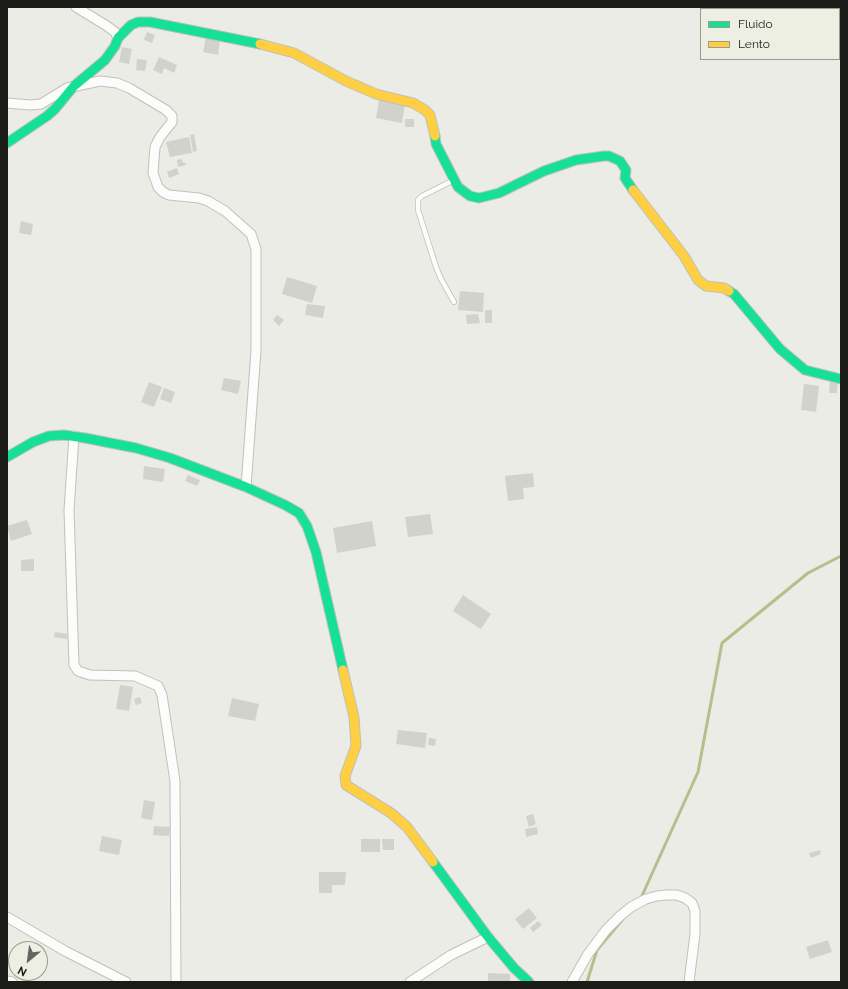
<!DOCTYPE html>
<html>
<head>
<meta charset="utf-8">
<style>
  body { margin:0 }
  #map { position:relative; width:848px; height:989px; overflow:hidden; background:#ebece5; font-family:Raleway,sans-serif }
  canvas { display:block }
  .frame { position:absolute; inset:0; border:8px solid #1c1c18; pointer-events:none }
  .legend { position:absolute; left:700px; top:8px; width:140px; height:52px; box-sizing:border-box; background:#ecefe2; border:1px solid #999b91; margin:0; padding:5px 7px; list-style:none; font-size:12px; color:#1c1c18 }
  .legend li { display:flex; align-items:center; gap:8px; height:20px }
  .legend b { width:20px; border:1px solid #999b91 }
  .north { position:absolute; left:8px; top:941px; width:40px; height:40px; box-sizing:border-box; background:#ecefe2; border:1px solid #999b91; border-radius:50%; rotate:209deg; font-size:11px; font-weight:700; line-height:16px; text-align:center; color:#1c1c18 }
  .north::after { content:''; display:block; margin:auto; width:14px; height:18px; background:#646560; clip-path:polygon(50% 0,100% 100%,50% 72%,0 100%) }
</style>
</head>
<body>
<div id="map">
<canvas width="848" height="989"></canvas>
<div class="frame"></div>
<ul class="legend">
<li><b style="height:5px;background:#16e098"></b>Fluido</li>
<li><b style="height:5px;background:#ffcf43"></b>Lento</li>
</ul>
<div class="north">N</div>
</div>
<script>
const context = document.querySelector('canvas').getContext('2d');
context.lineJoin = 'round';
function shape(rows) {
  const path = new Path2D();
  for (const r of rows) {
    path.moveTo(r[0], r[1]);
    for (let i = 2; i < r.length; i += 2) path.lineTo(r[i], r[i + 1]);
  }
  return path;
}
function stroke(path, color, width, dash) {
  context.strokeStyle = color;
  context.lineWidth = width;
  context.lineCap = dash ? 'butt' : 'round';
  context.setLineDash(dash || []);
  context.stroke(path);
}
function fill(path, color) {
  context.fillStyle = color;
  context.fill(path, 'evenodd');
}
const stream = shape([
  [641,898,698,772,722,643,808,573,841,556],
  [587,982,597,950,623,919]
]);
const building = shape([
  [147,32,155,35,152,43,144,40],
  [206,37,220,40,218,55,203,52],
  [122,47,132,49,129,64,119,62],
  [159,57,177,65,174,73,164,68,162,74,153,70],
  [137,59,147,60,145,71,136,70],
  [379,100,405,104,402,123,376,118],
  [405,119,414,119,414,127,405,127],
  [194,134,197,151,193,152,190,135],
  [189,137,192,153,170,157,166,142],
  [182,159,183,163,186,163,186,165,178,167,177,160],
  [177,168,179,174,169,178,167,172],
  [21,221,33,224,31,235,19,233],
  [287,277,317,286,312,303,282,294],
  [460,291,484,293,483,312,458,310],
  [307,304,325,306,323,318,305,315],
  [485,310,492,310,492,323,485,323],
  [478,314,480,323,467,324,466,315],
  [277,315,284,320,279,326,273,320],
  [224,378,241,381,238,394,221,390],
  [830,380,838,380,837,393,829,393],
  [149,382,162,387,154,407,141,402],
  [804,384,819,386,816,412,801,410],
  [164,388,175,392,171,403,160,399],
  [144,466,165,469,163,482,143,479],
  [533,473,534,487,523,488,524,499,508,501,505,476],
  [188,475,200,480,197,486,185,481],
  [430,514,433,534,408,537,405,517],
  [27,520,32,534,11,541,7,526],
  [372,521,376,546,337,553,333,528],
  [34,559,34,571,21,571,21,560],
  [463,595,491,614,481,629,453,611],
  [55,632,67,634,67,639,54,637],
  [120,685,133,687,129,711,116,709],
  [140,697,142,703,136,705,134,699],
  [232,698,259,704,255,721,228,716],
  [398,730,427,733,425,748,396,744],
  [429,738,436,739,435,746,428,745],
  [144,800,155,802,152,820,141,818],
  [533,814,536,824,529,827,526,816],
  [154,826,170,827,169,836,153,835],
  [537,827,538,834,526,837,525,829],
  [102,836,122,840,119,855,99,851],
  [361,839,380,839,380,852,361,852],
  [382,839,394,839,394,850,383,850],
  [820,850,821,854,811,858,809,853],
  [319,872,346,872,345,885,332,885,332,893,319,893],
  [529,908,537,918,523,929,515,919],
  [538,921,542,925,533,932,530,928],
  [828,940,832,952,810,959,806,947],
  [488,973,510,974,510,982,488,982]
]);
const lane = shape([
  [454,302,441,279,436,267,418,210,418,200,422,196,454,180]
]);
const street = shape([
  [76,7,107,26,115,32,118,38],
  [7,103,30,105,41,104,67,88,100,81,117,83,129,88,166,110,172,116,172,122,160,137,155,147,153,173,158,187,163,192,169,195,199,198,208,201,225,211,251,234,256,249,256,350,246,487],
  [74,436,69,510,74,665,78,671,90,675,135,676,158,686,162,695,175,781,176,982],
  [7,917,65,951,126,982],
  [7,981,12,982],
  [410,982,451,955,488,937],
  [572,982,588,954,606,930,620,916,631,907,646,899,657,896,666,895,677,895,685,898,692,903,695,911,695,934,689,982]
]);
const fast = shape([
  [435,136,436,144,458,187,470,196,479,198,499,193,544,171,576,160,604,156,609,156,620,161,626,170,625,178,633,190],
  [7,143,47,116,55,109,74,86,105,60,115,46,118,38,131,25,138,22,150,22,260,44],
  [729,291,734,294,780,349,805,370,841,379],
  [7,457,33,442,49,436,64,435,85,438,136,448,170,458,246,487,285,505,299,513,307,526,316,552,343,670],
  [433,862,488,937,514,968,529,982]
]);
const slow = shape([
  [260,44,294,53,346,81,376,94,413,103,425,110,430,115,435,136],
  [633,190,684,256,698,280,706,286,724,288,729,291],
  [343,670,354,717,356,746,345,776,346,785,391,813,407,827,433,862]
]);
stroke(stream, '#b8be8b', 3);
fill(building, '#d1d2cc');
stroke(lane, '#c0c1bc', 6);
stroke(street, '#c0c1bc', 11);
stroke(fast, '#c0c1bc', 11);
stroke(slow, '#c0c1bc', 11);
stroke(lane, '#fcfcfb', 4.5);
stroke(street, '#fcfcfb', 9);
stroke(fast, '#16e098', 9);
stroke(slow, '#ffcf43', 9);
</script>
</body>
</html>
